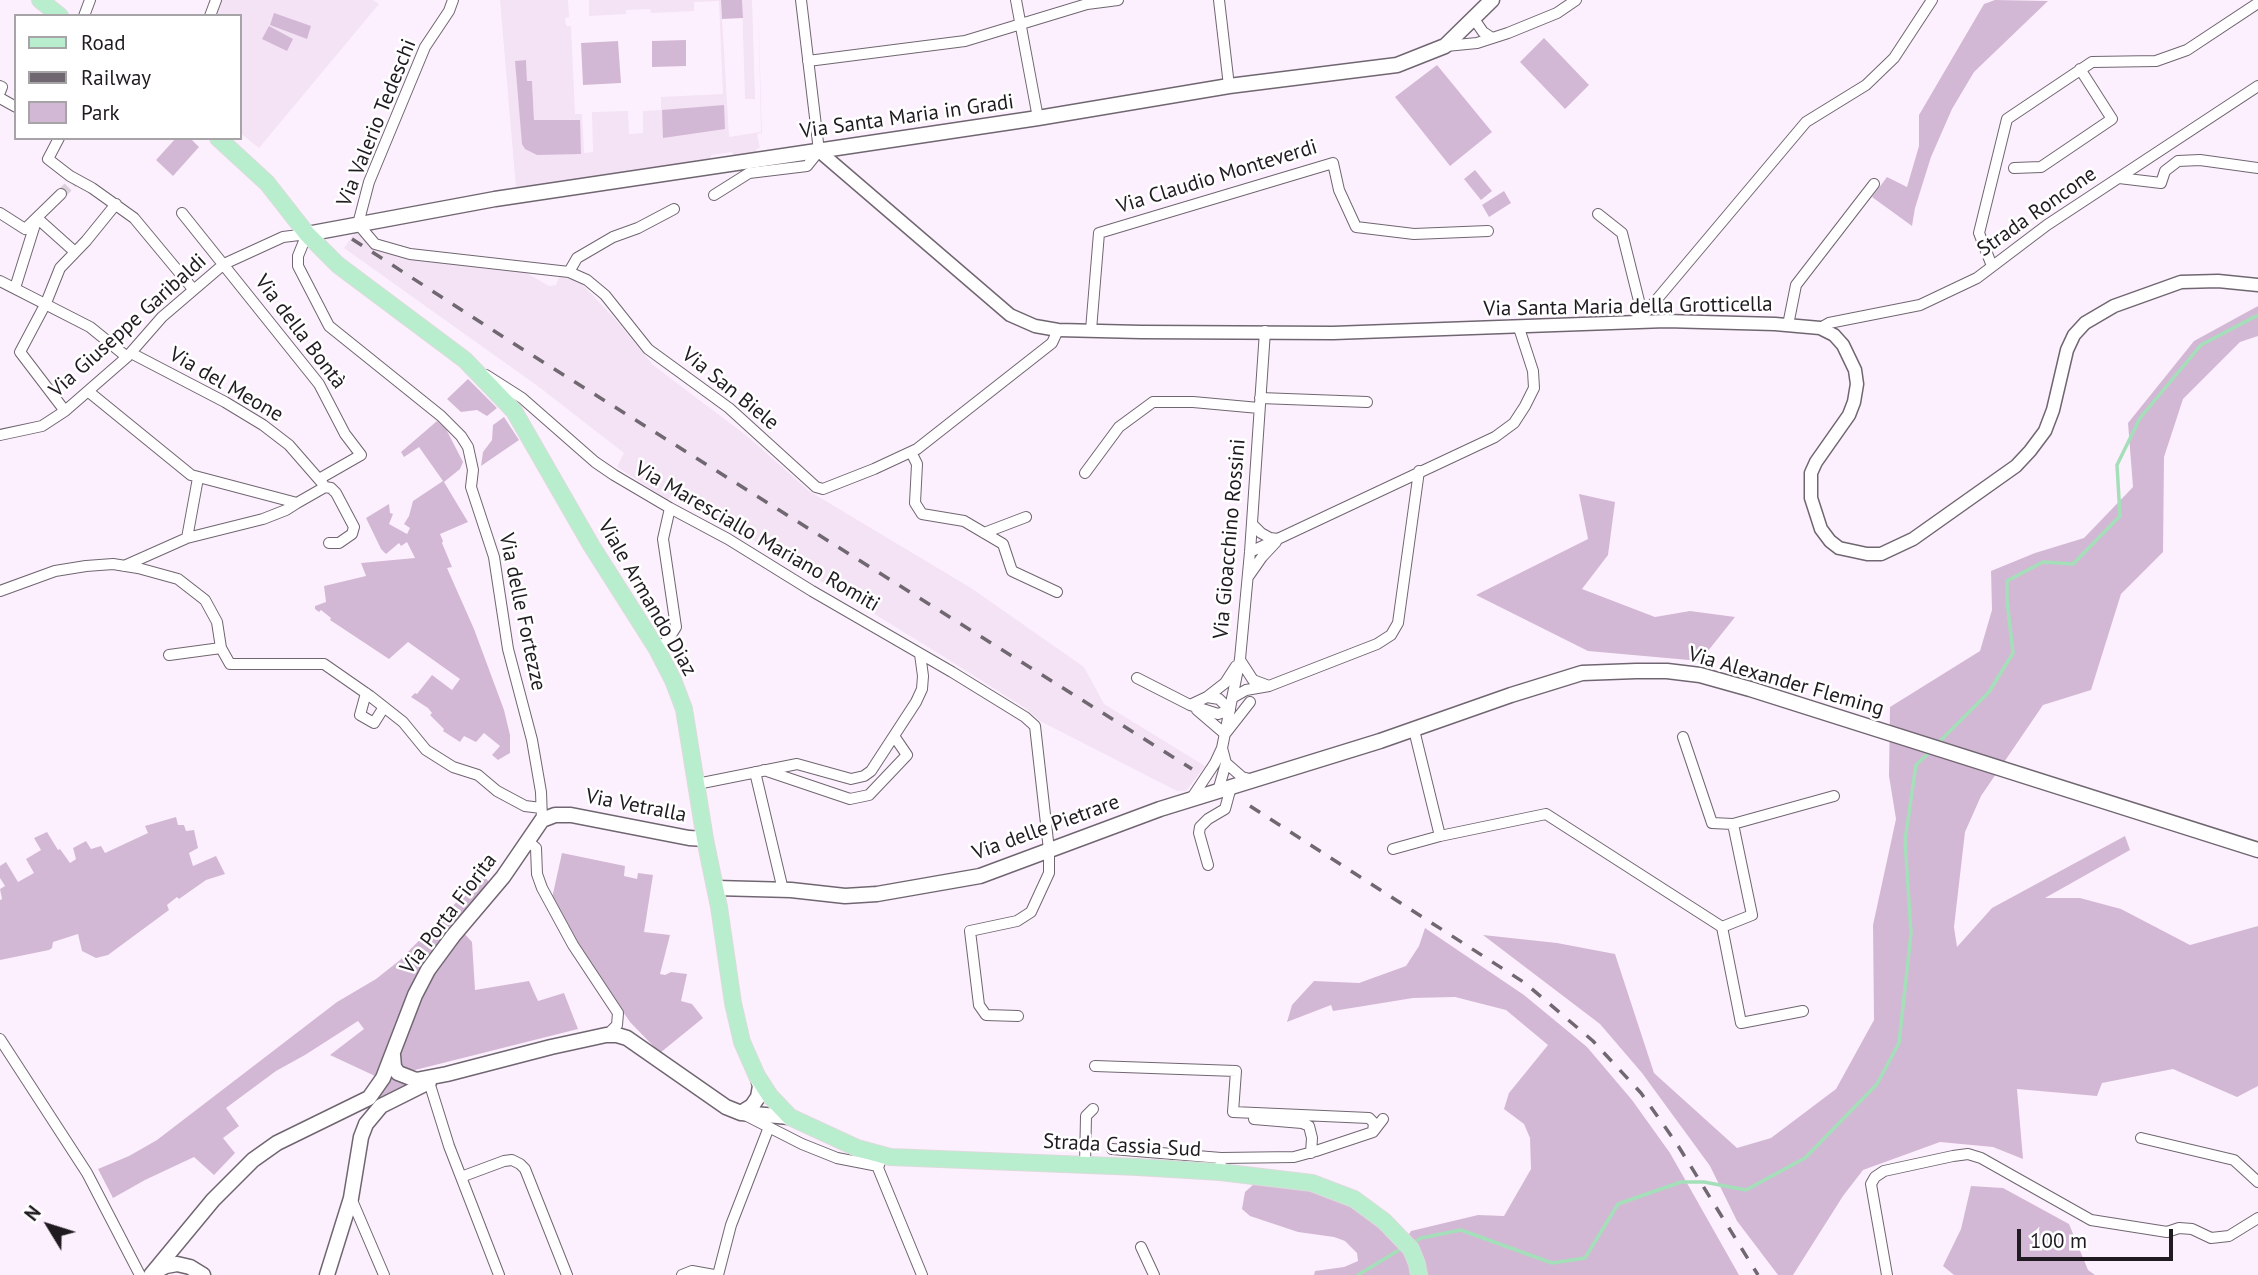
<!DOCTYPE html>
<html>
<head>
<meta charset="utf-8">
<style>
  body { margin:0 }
  #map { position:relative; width:2258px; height:1275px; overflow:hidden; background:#fdf0fe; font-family:"PT Sans",sans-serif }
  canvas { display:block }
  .legend { position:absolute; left:14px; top:14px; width:228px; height:126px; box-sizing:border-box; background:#fff; border:2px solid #a6a4a6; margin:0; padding:9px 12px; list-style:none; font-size:21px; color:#201b20 }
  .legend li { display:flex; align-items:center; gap:14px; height:35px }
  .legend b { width:35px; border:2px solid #a6a4a6 }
  .north { position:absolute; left:14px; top:1191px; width:70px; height:70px; -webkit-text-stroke:5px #fff; paint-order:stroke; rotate:308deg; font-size:19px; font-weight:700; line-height:28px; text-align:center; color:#201b20 }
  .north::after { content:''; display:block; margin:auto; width:24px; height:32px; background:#201b20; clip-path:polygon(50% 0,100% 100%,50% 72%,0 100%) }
  .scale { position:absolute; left:2017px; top:1229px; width:156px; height:32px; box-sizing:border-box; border:4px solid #201b20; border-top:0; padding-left:9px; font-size:21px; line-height:24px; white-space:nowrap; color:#201b20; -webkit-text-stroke:5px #fff; paint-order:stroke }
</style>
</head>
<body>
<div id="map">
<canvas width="2258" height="1275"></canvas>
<ul class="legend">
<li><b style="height:9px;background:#b8eecd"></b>Road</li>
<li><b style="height:9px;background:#706870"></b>Railway</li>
<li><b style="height:19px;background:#d3b8d5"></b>Park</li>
</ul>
<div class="north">N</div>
<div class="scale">100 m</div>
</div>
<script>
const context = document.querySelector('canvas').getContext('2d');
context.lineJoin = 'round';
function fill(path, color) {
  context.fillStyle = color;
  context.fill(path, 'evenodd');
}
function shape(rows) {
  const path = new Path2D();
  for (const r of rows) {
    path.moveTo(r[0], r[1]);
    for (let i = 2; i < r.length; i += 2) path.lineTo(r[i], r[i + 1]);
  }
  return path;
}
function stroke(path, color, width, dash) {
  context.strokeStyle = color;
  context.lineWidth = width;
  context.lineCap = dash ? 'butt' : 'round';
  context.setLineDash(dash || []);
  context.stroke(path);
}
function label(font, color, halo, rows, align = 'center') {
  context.font = font + ' "PT Sans",sans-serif';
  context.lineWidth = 5;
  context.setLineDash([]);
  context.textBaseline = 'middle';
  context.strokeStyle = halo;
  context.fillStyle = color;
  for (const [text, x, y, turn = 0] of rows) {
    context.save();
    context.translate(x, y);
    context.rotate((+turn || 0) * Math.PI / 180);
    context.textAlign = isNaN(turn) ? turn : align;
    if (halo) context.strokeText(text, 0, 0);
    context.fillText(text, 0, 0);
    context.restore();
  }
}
const built = shape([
  [221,0,373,0,379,4,259,148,240,133,240,16,216,16],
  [500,0,568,0,569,17,565,18,566,26,571,26,575,114,582,114,584,153,593,152,592,112,628,111,629,134,643,133,643,111,661,110,661,97,723,94,719,1,694,2,694,11,651,13,650,9,626,10,626,14,589,16,589,0,721,0,729,137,761,132,758,0,762,133,757,134,760,148,756,149,757,154,733,157,732,152,711,155,711,161,516,188],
  [526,60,527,81,532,82,534,120,516,61],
  [742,0,752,0,755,99,745,99],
  [355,232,370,244,390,254,413,259,523,271,549,286,556,285,560,275,581,283,614,318,653,365,747,436,809,491,971,588,1084,667,1104,704,1205,766,1186,791,1177,791,1040,721,1025,708,930,648,674,492,668,500,617,467,624,453,539,387,344,248]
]);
const green = shape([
  [721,0,742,0,743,18,722,19],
  [1995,0,2048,1,1974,72,1952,109,1931,157,1915,208,1912,226,1872,197,1887,177,1907,187,1919,146,1919,115,1984,4],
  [274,13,311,26,307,39,270,25],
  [269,26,293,39,287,51,262,39],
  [1544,38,1589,85,1565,109,1520,62],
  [686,40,686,66,652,67,652,41],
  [618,41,621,83,583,85,581,43],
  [526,60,527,81,532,81,534,120,580,120,581,154,537,155,525,149,522,144,515,61],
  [1437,65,1492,132,1450,166,1395,97],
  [724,105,725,129,663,138,662,110],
  [176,138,190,138,199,147,173,176,156,160],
  [1475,170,1492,191,1481,200,1464,179],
  [1504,191,1511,203,1489,217,1482,205],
  [2258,306,2258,336,2240,342,2183,399,2164,457,2163,552,2121,594,2091,690,2043,705,1981,796,1965,832,1954,927,1957,947,1992,908,2125,836,2130,850,2045,898,2080,898,2121,909,2190,945,2258,926,2258,1086,2237,1097,2173,1069,2102,1083,2097,1096,2017,1089,2023,1159,1993,1147,1940,1142,1863,1170,1843,1196,1793,1275,1778,1275,1737,1221,1710,1166,1642,1073,1600,1024,1483,935,1557,943,1615,954,1654,1073,1737,1148,1771,1138,1836,1089,1874,1020,1873,925,1896,819,1889,776,1890,707,1980,651,1992,610,1991,571,2035,553,2084,538,2133,487,2128,423,2194,341],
  [468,379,497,408,487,416,477,410,461,412,447,399],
  [504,417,519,440,481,466,483,452,492,440,493,425],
  [437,421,446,429,463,462,460,469,444,482,468,522,440,534,443,541,442,543,452,567,447,568,474,629,504,710,510,735,510,753,498,760,492,755,500,746,484,733,476,742,464,736,460,742,443,731,444,729,430,715,432,713,428,708,411,697,415,693,417,694,432,675,452,690,460,679,408,642,389,659,330,620,331,618,321,610,319,612,315,609,315,606,326,602,324,586,366,576,361,563,415,558,407,542,401,546,399,543,386,554,381,549,366,518,389,504,390,513,393,514,389,524,407,534,410,528,404,524,409,516,413,501,443,481,419,447,404,457,401,452],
  [1579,494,1615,502,1608,555,1582,589,1655,617,1690,611,1735,617,1700,661,1588,651,1476,595,1588,539],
  [176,817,178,825,184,825,186,831,194,830,198,848,189,853,193,866,216,856,225,874,206,880,179,899,177,897,167,905,169,910,108,955,96,958,82,951,78,934,53,942,52,948,49,950,0,960,0,900,2,899,0,889,5,886,0,878,0,866,6,862,18,882,34,873,26,859,41,850,34,838,47,832,58,850,60,849,70,863,76,859,73,848,86,841,91,849,101,846,105,853,148,833,145,826],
  [562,853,625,866,624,876,637,879,638,873,653,875,644,932,670,935,660,974,665,975,671,972,687,974,681,1001,692,1004,703,1018,660,1053,630,1022,576,943,552,898],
  [483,875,489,882,461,917,439,935,441,942,424,963,408,991,375,1076,330,1055,364,1029,358,1021,305,1055,276,1071,226,1108,239,1126,223,1138,235,1153,214,1175,194,1157,145,1180,113,1198,98,1169,129,1156,157,1140,337,1002,376,979,400,960],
  [1425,928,1524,995,1587,1047,1632,1100,1670,1153,1739,1275,1425,1275,1418,1249,1409,1234,1411,1231,1478,1215,1504,1216,1531,1169,1530,1138,1524,1124,1504,1109,1509,1093,1548,1045,1506,1010,1455,997,1413,998,1333,1011,1331,1005,1287,1022,1292,1005,1314,981,1359,983,1406,966,1419,946],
  [463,932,472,942,475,990,529,981,538,1001,564,993,578,1029,415,1070,401,1069,397,1055,406,1029,432,973],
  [390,1069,396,1077,412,1086,375,1101],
  [1254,1184,1311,1191,1350,1206,1378,1227,1401,1248,1407,1258,1411,1275,1314,1275,1315,1271,1344,1267,1358,1261,1357,1253,1345,1241,1334,1237,1298,1232,1250,1216,1242,1209,1245,1192],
  [1971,1186,2003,1188,2069,1224,2088,1270,2095,1275,1954,1275,1943,1266,1961,1229]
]);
const stream = shape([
  [1937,744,1989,692,2013,653,2007,601,2007,581,2043,562,2073,564,2120,516,2117,465,2140,418,2201,345,2258,315],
  [1411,1244,1421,1238,1461,1230,1552,1263,1585,1258,1618,1204,1681,1182,1704,1182,1746,1190,1805,1158,1877,1084,1899,1043,1911,933,1905,840,1916,765,1932,750],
  [1358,1275,1404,1247]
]);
const minorTunnel = shape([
  [61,194,74,181]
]);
const minor = shape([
  [453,0,449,11,425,47,369,182,358,224,375,244,410,254,569,272,587,280,605,295,648,349,729,408,816,487,823,489,874,469,917,449,1052,343,1058,330],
  [1016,0,1038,118],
  [1219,0,1229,86],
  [84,16,90,0],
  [210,16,216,0],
  [1474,19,1483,32,1492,38],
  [1446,46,1477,43,1508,33,1557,13,1576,0],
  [808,61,965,41,1087,4,1118,0],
  [0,86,2,87,0,92],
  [0,98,16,107],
  [59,138,48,159,70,176,92,188,134,218,193,289],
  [2014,168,2041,167,2112,119,2080,69],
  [2119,178,2161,183,2165,171,2178,161,2200,160,2258,168],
  [714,195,749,173,807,166,819,151,801,0],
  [0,213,25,229,61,194],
  [182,213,319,384,345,434,361,455,319,479],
  [1598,214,1622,233,1639,301,1637,322],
  [307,234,298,256,298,266,329,326,441,416,461,436,468,447,473,470,471,487,494,557,508,649,532,740,541,792,542,820],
  [1992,266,1979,233,2007,119,2092,62,2156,61,2187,50,2258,3],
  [569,272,577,258,613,237,638,228,674,209],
  [0,281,90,327,127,357],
  [15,288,37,218,75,252],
  [1637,323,1806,122,1866,85,1894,58,1932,0],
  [1788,325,1796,285,1874,184],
  [1820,328,1829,323,1920,305,1977,278,2047,225,2258,86],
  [1091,330,1099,233,1333,163,1339,190,1356,227,1414,234,1488,231],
  [131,353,225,402,263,425,289,445,323,484],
  [486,375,522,398,595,462,614,475,670,508,728,539,812,591,952,672,1025,717,1035,726,1049,850,1049,873,1031,912,1017,921,970,931,979,1005,986,1015,1018,1016],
  [89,392,191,475,297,503,325,487],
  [1260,398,1367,402],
  [65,411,20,352,46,303,60,268,86,241,116,204],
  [0,435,42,426,65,411,127,357,162,317,224,264,283,237,307,234],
  [911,452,917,464,915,503,922,514,964,521,1003,544,1012,571,1057,592],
  [1085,473,1119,427,1153,402,1193,402,1259,408],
  [325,487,331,488,336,493,354,527,352,534,339,543,329,543],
  [1252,524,1261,533,1270,538,1278,539],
  [984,533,1026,517],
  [187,538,198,478],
  [1250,552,1495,437,1514,423,1525,406,1534,388,1533,371,1519,328],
  [124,566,187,538,263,519,286,510,297,503],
  [1248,577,1262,557,1276,542],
  [0,591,55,571,86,566,113,564,138,568,178,579,205,600,217,622,221,648,230,664,324,664,370,696,403,722,426,750,453,767,478,775,497,791,525,806,541,808],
  [657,649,668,640,676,627,663,539,670,508],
  [169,655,221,648],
  [1240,660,1253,680,1269,686],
  [1137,678,1190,705,1218,714,1230,710,1219,699,1207,697],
  [366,693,360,715,374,723,384,707],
  [1232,698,1246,690,1269,686,1377,644,1391,635,1398,623,1419,471],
  [1190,705,1207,697,1225,683,1236,666],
  [1197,710,1225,734,1250,702],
  [1414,730,1440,836,1546,814,1722,927,1752,915,1733,824],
  [1683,737,1712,823,1733,824,1834,796],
  [1222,748,1226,763,1242,777,1253,780],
  [764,770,850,799,869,795,907,755,894,736],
  [755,772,783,890],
  [697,784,797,764,851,779,864,776,871,771,916,702,922,689,923,676,920,654],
  [1218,791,1226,763],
  [1191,799,1215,763,1222,748,1240,659,1250,552,1265,331],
  [528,841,536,848,537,874,542,888,573,945,618,1013,617,1025,607,1035],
  [1393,849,1440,836],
  [1208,865,1199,833,1200,827,1208,819,1225,809,1231,787],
  [1722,927,1741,1023,1803,1011],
  [0,1039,87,1173,140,1275],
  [1095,1066,1236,1071,1233,1112,1369,1118,1374,1123,1373,1132],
  [429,1082,449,1146,499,1275],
  [747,1116,802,1144,837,1158,878,1166],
  [1254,1119,1302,1123,1309,1126,1312,1138,1311,1153],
  [2141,1138,2234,1160,2258,1182],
  [1112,1149,1221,1158],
  [880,1162,878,1168,922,1275],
  [1085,1165,1086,1116,1093,1109],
  [1220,1172,1221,1158,1294,1157,1316,1151,1373,1132,1383,1119],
  [461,1177,504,1161,512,1160,520,1164,525,1169,567,1275],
  [351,1198,384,1275],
  [1141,1247,1154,1275],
  [682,1275,692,1271,714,1275],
  [718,1275,731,1225,769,1127],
  [1887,1275,1871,1184,1875,1177,1884,1171,1953,1156,1968,1154,1981,1158,2091,1220,2167,1232,2179,1228,2192,1229,2211,1238,2229,1236,2258,1218]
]);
const tertiary = shape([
  [819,151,1010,315,1035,326,1058,330,1141,332,1333,333,1666,321,1775,324,1820,328,1834,335,1843,345,1855,370,1857,384,1854,402,1849,415,1816,462,1811,473,1811,498,1821,529,1830,541,1839,548,1867,554,1881,554,1913,539,2016,466,2030,451,2045,431,2053,410,2067,350,2074,335,2085,323,2114,306,2181,282,2218,281,2258,285]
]);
const secondary = shape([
  [307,234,495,199,1038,118,1229,86,1397,65,1445,46,1492,0],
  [716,888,791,890,845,896,877,894,980,876,1160,809,1380,741,1511,695,1582,673,1636,671,1667,671,1700,675,1750,689,2258,850],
  [393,1055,394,1067,398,1073,416,1080,447,1074,551,1047,606,1035,617,1035,627,1038,726,1107,741,1113,790,1117],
  [741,1113,752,1106,758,1097,760,1086,758,1078],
  [156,1271,166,1266,177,1264,190,1267,203,1275],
  [151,1275,213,1200,253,1160,277,1143,369,1098,383,1078,415,995,428,970,453,936,503,877,542,820,555,815,571,815,689,838,705,839],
  [327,1275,351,1198,361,1137,366,1124,381,1106,429,1082]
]);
const primary = shape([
  [40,0,60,16],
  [218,138,267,183,307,234,338,265,465,360,514,411,591,545,657,649,673,680,684,709,705,839,719,907,733,1003,742,1042,757,1076,770,1096,790,1117,857,1148,890,1157,1137,1167,1220,1172,1312,1183,1354,1199,1384,1221,1411,1249,1417,1264,1419,1275]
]);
const rail = shape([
  [352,239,508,340,1192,769],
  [1250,806,1525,983,1593,1041,1641,1093,1677,1144,1758,1275]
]);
const streetNames = [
  ["Via Santa Maria in Gradi",907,117,-8],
  ["Via Valerio Tedeschi",377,123,-68],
  ["Via Claudio Monteverdi",1217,177,-17],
  ["Strada Roncone",2037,212,-35],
  ["Via Santa Maria della Grotticella",1628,307,-1],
  ["Via Giuseppe Garibaldi",128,326,-42],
  ["Via della Bontà",300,332,53],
  ["Via del Meone",226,385,30],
  ["Via San Biele",730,389,39],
  ["Via Maresciallo Mariano Romiti",757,537,30],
  ["Via Gioacchino Rossini",1230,539,-85],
  ["Viale Armando Diaz",647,598,60],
  ["Via delle Fortezze",522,612,78],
  ["Via Alexander Fleming",1786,682,16],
  ["Via Vetralla",636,806,11],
  ["Via delle Pietrare",1046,828,-20],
  ["Via Porta Fiorita",449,914,-53],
  ["Strada Cassia Sud",1122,1146,3]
];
fill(built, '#f4e2f5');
fill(green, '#d3b8d5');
stroke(stream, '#a4dfb9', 3.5);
stroke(minorTunnel, '#dcd0dd', 10, [10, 5]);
stroke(minor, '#706671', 12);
stroke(tertiary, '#706671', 15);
stroke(secondary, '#706671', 17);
stroke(primary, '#dbdbdb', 18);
stroke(minor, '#fff', 10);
stroke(tertiary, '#fff', 12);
stroke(secondary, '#fff', 14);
stroke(primary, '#b8eecd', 16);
stroke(rail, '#706870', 3.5, [12, 12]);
label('21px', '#201b20', '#fff', streetNames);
</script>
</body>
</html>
